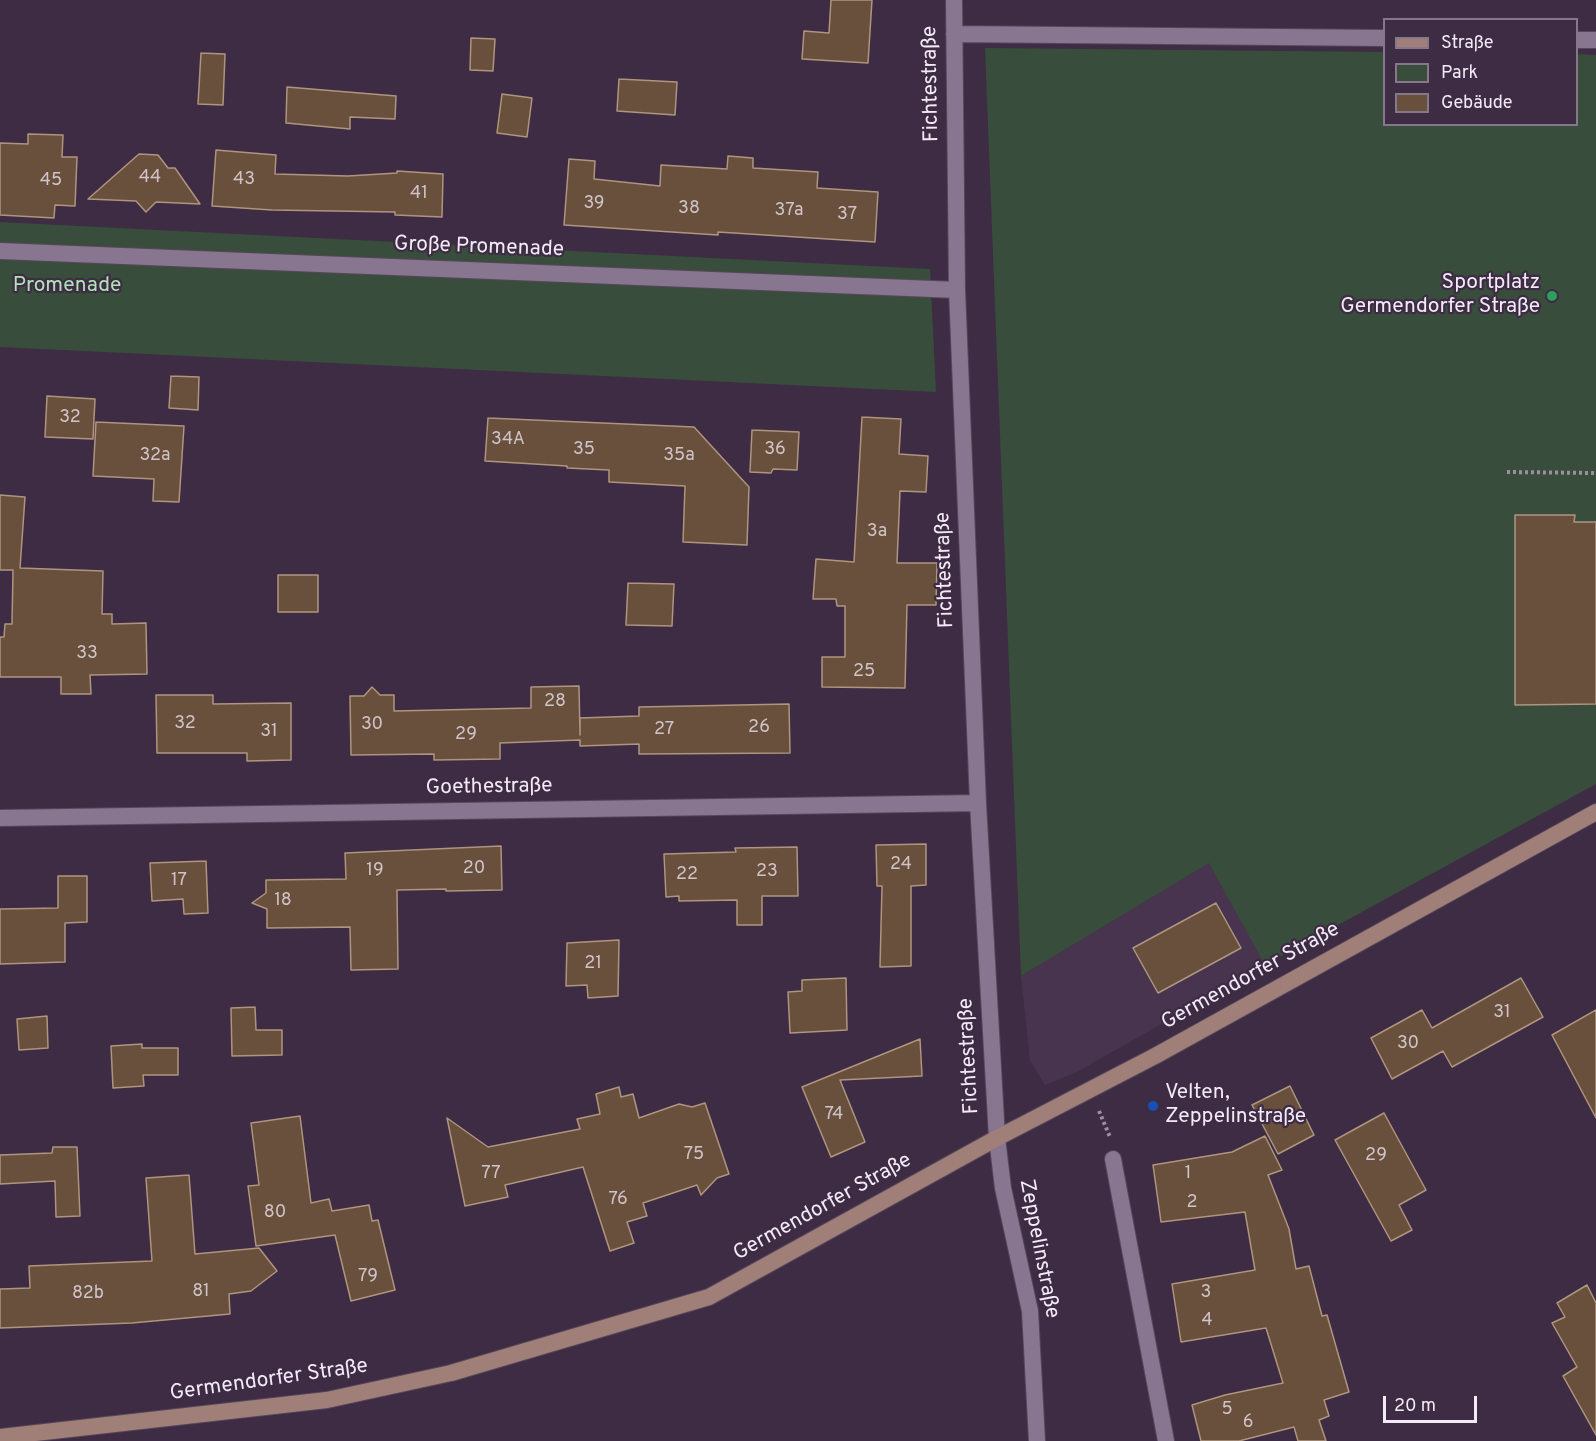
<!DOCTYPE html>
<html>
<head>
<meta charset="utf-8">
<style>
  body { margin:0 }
  #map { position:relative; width:1596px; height:1441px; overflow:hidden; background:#3d2c43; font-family:Overpass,sans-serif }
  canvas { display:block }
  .legend { position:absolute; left:1383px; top:18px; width:195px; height:108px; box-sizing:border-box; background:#3d2c43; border:2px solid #86788b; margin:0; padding:8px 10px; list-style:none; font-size:18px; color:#f3e9f7 }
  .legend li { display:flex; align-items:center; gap:12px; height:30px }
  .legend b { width:30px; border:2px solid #86788b }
  .scale { position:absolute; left:1383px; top:1396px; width:94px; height:27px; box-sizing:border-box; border:3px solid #f3e9f7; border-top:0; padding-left:8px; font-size:18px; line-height:21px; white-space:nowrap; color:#f3e9f7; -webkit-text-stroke:4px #3d2c43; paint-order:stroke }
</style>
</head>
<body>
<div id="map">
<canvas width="1596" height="1441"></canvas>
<ul class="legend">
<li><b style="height:8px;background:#a17f79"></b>Straße</li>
<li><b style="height:16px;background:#394d3c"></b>Park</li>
<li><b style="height:16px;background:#68503c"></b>Gebäude</li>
</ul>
<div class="scale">20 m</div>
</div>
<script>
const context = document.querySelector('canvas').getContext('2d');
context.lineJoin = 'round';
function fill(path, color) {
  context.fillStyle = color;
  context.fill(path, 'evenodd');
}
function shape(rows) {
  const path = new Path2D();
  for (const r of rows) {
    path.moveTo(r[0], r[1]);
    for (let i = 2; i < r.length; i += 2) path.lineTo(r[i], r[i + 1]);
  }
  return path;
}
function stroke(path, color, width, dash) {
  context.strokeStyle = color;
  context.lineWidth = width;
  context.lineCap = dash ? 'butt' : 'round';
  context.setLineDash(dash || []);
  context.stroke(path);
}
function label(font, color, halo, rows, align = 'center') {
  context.font = font + ' Overpass,sans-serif';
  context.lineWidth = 4.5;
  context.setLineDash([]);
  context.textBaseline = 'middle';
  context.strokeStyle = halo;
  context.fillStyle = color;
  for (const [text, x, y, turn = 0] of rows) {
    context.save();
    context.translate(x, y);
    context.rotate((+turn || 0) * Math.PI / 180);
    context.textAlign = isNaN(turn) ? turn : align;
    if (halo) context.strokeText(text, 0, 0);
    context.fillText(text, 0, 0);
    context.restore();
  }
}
const built = shape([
  [1210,862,1265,965,1077,1072,1045,1085,1030,1061,1021,976]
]);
const green = shape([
  [985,48,1384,52,1384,124,1576,124,1577,54,1596,55,1596,784,1265,965,1209,863,1021,976],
  [0,222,930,269,936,392,0,347]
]);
const building = shape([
  [831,0,872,0,868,63,802,59,804,31,829,33,831,0],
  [471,38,495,39,493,71,470,70,471,38],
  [201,53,225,54,223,105,198,104,201,53],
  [619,79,677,82,675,115,617,111,619,79],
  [287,87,396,96,395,119,350,117,350,129,286,123,287,87],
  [502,94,532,98,527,137,497,133,502,94],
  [28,134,63,135,62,157,77,157,75,206,55,205,54,218,0,215,0,143,28,144,28,134],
  [216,150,276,155,275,174,348,176,397,173,397,171,443,174,442,217,395,215,395,212,272,210,212,206,216,150],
  [139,154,158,155,168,168,175,168,200,204,156,202,146,212,136,201,88,199,139,154],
  [728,156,753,158,753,168,818,172,817,188,878,192,875,242,718,232,718,235,564,225,569,159,595,161,594,179,660,186,661,165,727,169,728,156],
  [171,376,199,377,198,410,169,408,171,376],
  [47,396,95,399,93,439,45,437,47,396],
  [862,417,901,419,899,454,928,456,926,492,900,491,897,563,937,563,936,605,907,605,905,688,822,687,822,657,845,657,845,606,837,606,836,599,813,599,816,559,854,562,862,417],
  [488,418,694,427,749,487,747,545,683,542,685,486,609,482,609,470,567,468,567,466,485,461,488,418],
  [96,422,184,426,179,502,153,501,154,479,93,476,96,422],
  [752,430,799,432,797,470,773,469,771,473,750,472,752,430],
  [0,495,25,497,20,568,103,571,102,614,112,614,112,624,146,623,147,674,90,675,91,694,61,694,61,677,0,677,0,637,4,637,5,624,12,624,13,570,0,570,0,495],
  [1515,515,1575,515,1574,522,1596,522,1596,704,1515,705,1515,515],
  [278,575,318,575,318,612,278,612,278,575],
  [628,583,674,584,672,626,626,625,628,583],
  [579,686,580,735,580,718,639,716,639,707,789,704,790,753,639,754,639,744,580,746,580,740,500,743,500,759,434,760,434,754,351,755,350,696,364,696,372,687,380,695,394,695,394,711,531,708,531,687,579,686],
  [156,695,213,695,213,704,291,703,291,760,247,761,247,753,157,753,156,695],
  [926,844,926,885,911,886,911,966,880,967,882,886,877,886,876,845,926,844],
  [501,846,502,890,446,891,446,889,397,890,398,969,351,970,350,927,267,928,267,909,252,903,266,893,266,880,346,879,345,853,501,846],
  [797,847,798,896,762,896,762,925,737,925,737,900,679,901,679,896,666,897,664,854,736,852,735,848,797,847],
  [206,861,208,913,184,914,183,899,152,901,150,863,206,861],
  [58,876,87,876,87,922,65,923,65,962,0,964,0,909,58,908,58,876],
  [1216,903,1241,948,1158,993,1133,948,1216,903],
  [619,940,618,996,588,998,587,985,566,986,567,943,619,940],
  [846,978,847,1030,790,1033,788,992,802,991,802,980,846,978],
  [1521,978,1543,1017,1452,1067,1443,1051,1392,1079,1371,1038,1422,1010,1432,1028,1521,978],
  [255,1007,256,1030,282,1030,282,1055,232,1056,231,1008,255,1007],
  [1596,1010,1596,1118,1552,1035,1596,1010],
  [47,1016,48,1048,19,1050,17,1019,47,1016],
  [920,1039,922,1076,840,1080,865,1142,831,1157,802,1087,920,1039],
  [142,1044,142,1048,178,1048,178,1075,143,1075,144,1086,113,1088,111,1046,142,1044],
  [1290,1086,1314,1135,1278,1154,1252,1105,1290,1086],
  [619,1087,621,1097,633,1094,639,1118,679,1104,692,1107,705,1103,729,1174,717,1178,701,1195,697,1185,643,1203,647,1216,627,1222,634,1243,610,1251,583,1167,505,1185,508,1197,465,1206,447,1118,488,1147,580,1129,577,1119,600,1114,596,1094,619,1087],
  [1384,1113,1426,1190,1399,1205,1412,1230,1391,1241,1335,1140,1384,1113],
  [300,1116,311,1203,329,1199,332,1211,369,1205,372,1221,378,1220,395,1290,351,1301,335,1235,256,1246,248,1186,259,1185,251,1123,300,1116],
  [1265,1136,1282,1170,1268,1175,1289,1229,1296,1269,1309,1266,1322,1316,1327,1315,1349,1392,1324,1400,1329,1416,1319,1420,1326,1441,1298,1441,1294,1427,1239,1441,1201,1441,1192,1405,1225,1395,1283,1383,1266,1328,1181,1342,1172,1284,1255,1270,1245,1212,1161,1222,1153,1165,1232,1152,1265,1136],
  [53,1147,77,1147,80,1216,56,1217,55,1181,0,1184,0,1155,52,1153,53,1147],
  [189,1175,195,1254,259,1248,277,1271,251,1291,229,1294,230,1314,132,1323,0,1328,0,1289,30,1288,29,1266,152,1261,146,1178,189,1175],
  [1587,1285,1596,1303,1596,1435,1563,1376,1577,1367,1552,1323,1565,1317,1557,1303,1587,1285]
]);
const path = shape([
  [1507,472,1596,473],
  [1099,1111,1110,1137]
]);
const minor = shape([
  [954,0,957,290,978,803,997,1138,1003,1188,1030,1311,1037,1441],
  [954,34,1384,38],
  [1576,40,1596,40],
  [0,251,957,290],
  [0,818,978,803],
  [1113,1159,1166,1441]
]);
const secondary = shape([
  [0,1437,327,1400,451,1373,709,1297,997,1138,1155,1056,1596,812]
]);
const markers = [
  [1552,296,6,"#2e9e5b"],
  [1153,1106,6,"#1a4fb4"]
];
const numberNames = [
  ["44",150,178],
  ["43",244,180],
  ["45",51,181],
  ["41",419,194],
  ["39",594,204],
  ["38",689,209],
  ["37a",789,211],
  ["37",847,215],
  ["32",70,418],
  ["34A",508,440],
  ["35",584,450],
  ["36",775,450],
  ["32a",155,456],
  ["35a",679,456],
  ["3a",877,532],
  ["33",87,654],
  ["25",864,672],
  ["28",555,702],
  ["32",185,724],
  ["30",372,725],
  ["26",759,728],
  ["27",664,730],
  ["31",269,732],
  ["29",466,735],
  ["24",901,865],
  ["20",474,869],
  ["19",375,871],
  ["23",767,872],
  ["22",687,875],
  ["17",179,881],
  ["18",283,901],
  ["21",593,964],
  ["31",1502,1013],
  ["30",1408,1044],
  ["74",834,1115],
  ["75",694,1155],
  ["29",1376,1156],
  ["77",491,1174],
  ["1",1188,1174],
  ["76",618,1200],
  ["2",1192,1203],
  ["80",275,1213],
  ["79",368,1277],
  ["81",201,1292],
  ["3",1206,1293],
  ["82b",88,1294],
  ["4",1207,1321],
  ["5",1227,1410],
  ["6",1248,1423]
];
const streetNames = [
  ["Fichtestraße",932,84,-91],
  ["Große Promenade",479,248,2],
  ["Fichtestraße",946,570,-92],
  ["Goethestraße",489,788,-1],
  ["Germendorfer Straße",1251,977,-29],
  ["Fichtestraße",970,1056,-93],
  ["Germendorfer Straße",823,1208,-29],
  ["Zeppelinstraße",1038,1249,79],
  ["Germendorfer Straße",269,1381,-8]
];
const poiNames = [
  ["Sportplatz",1540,284],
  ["Germendorfer Straße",1540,308],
  ["Velten,",1165,1094,"left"],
  ["Zeppelinstraße",1165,1118,"left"]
];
const parkNames = [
  ["Promenade",67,287]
];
fill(built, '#493450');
fill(green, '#394d3c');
fill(building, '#68503c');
stroke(building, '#af957f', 1.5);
stroke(minor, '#56475a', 18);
stroke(secondary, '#56475a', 18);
stroke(path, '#9b8ea0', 4, [3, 3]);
stroke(minor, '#88758f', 16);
stroke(secondary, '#a17f79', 16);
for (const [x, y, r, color] of markers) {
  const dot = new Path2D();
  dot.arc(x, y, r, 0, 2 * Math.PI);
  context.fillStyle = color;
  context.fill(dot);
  stroke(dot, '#3d2c43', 2);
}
label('18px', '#d0c3c8', null, numberNames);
label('21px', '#f3e9f7', '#3d2c43', streetNames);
label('21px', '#f3e9f7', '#3d2c43', poiNames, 'right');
label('21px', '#b0e2b7', '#3d2c43', parkNames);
</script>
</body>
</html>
